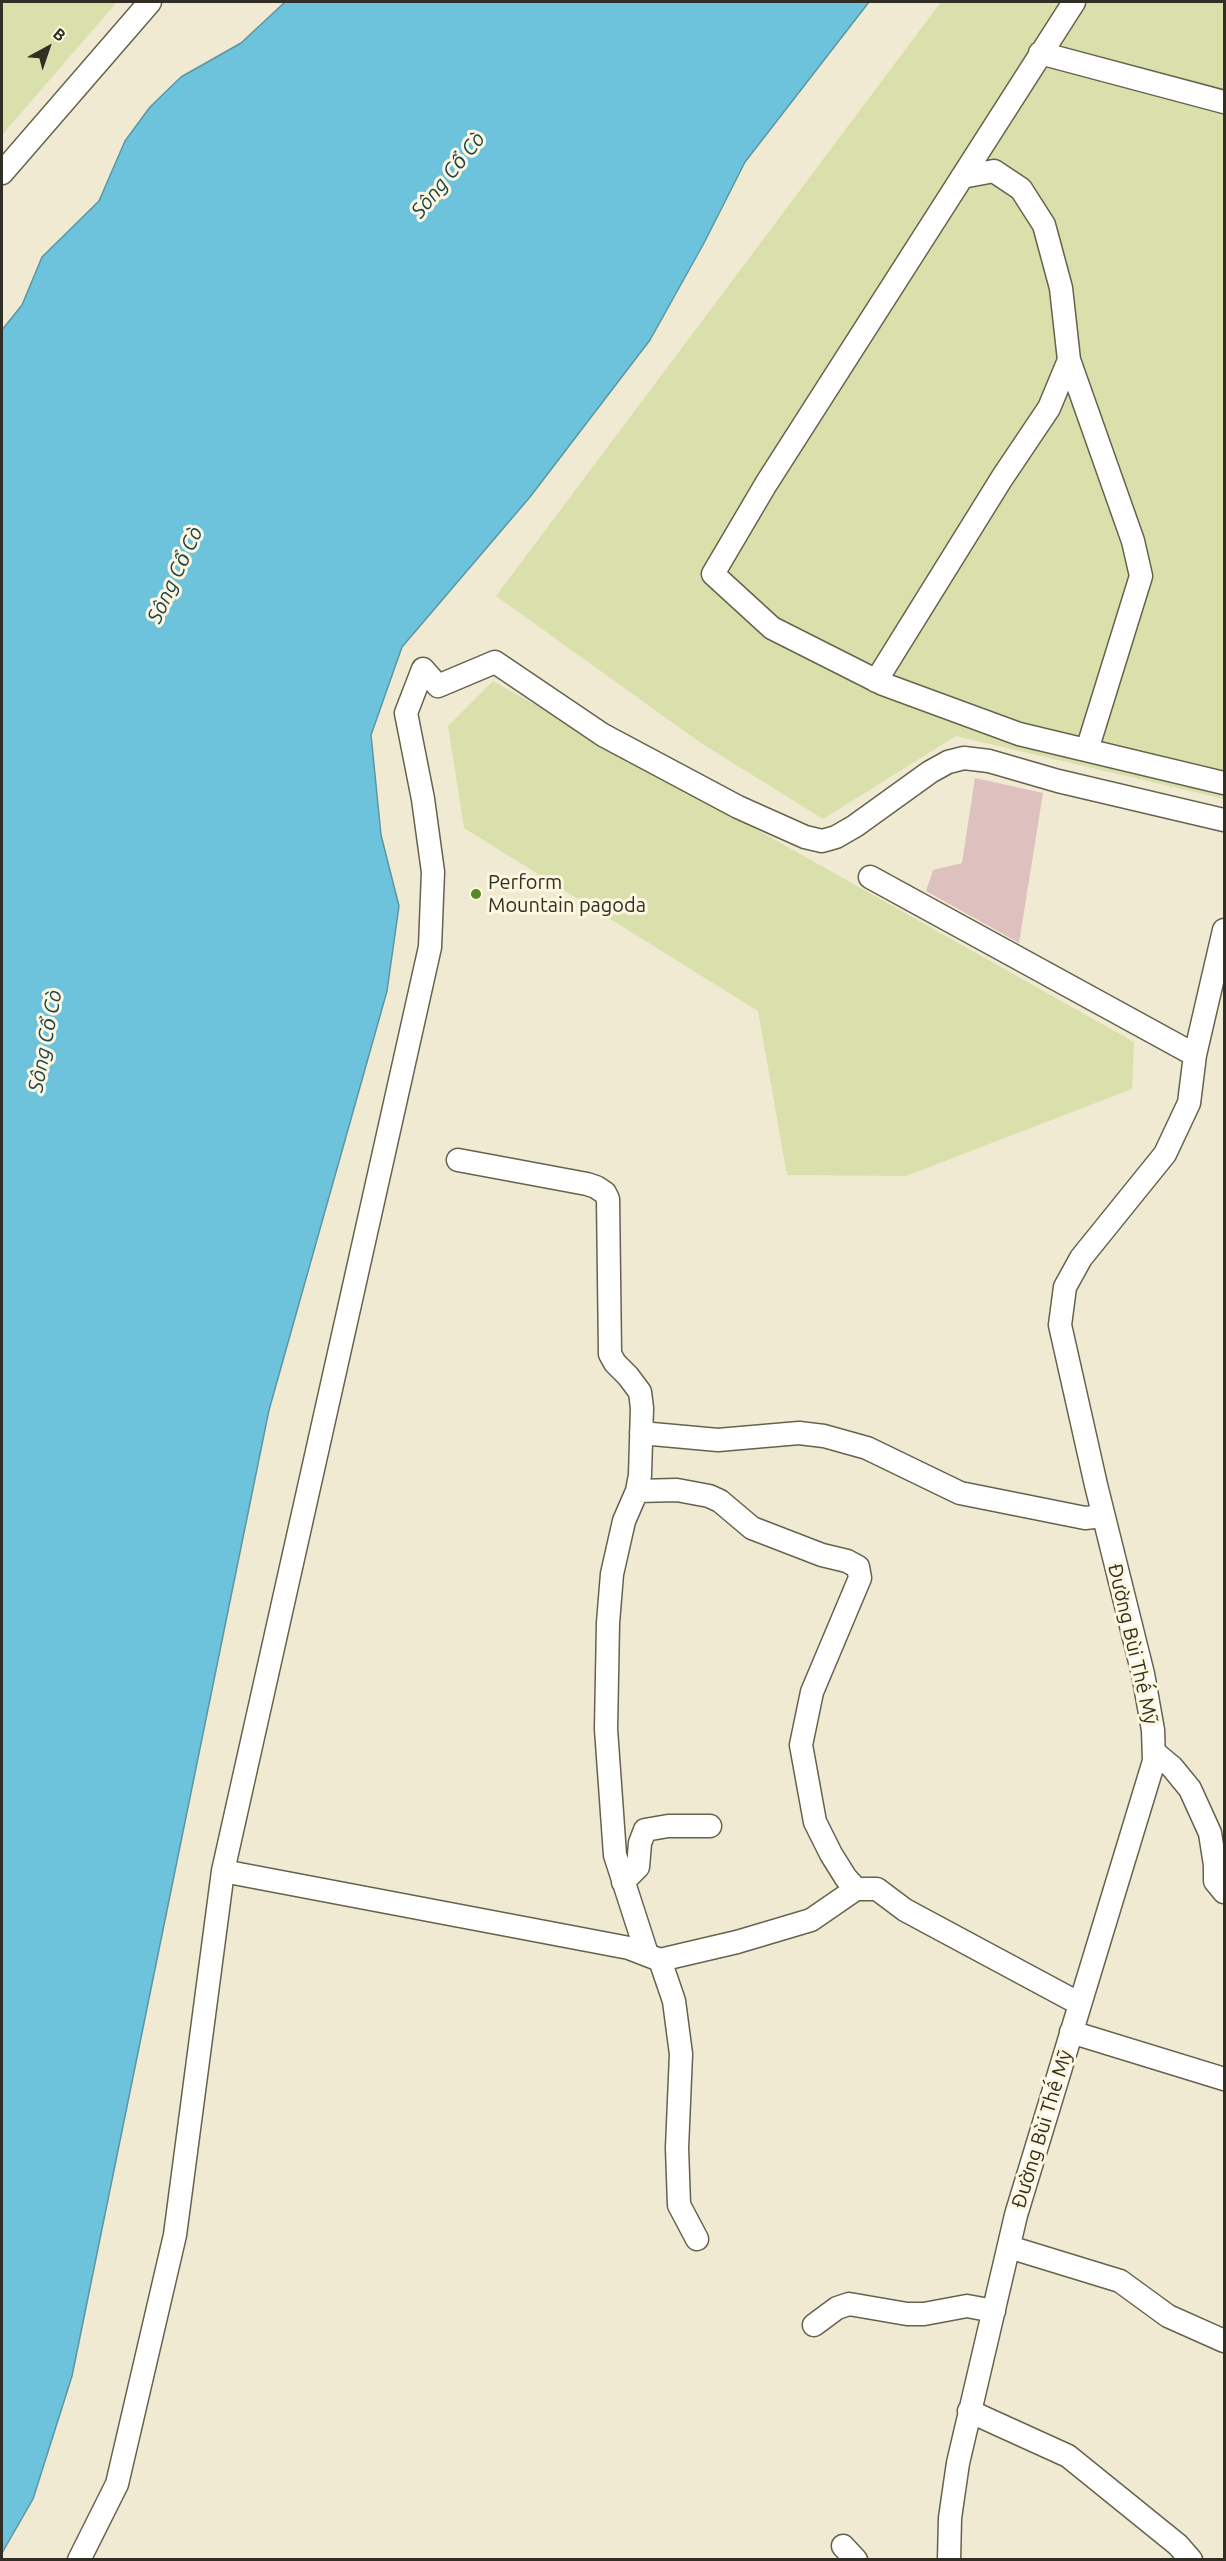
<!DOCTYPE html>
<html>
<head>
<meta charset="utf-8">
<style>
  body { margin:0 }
  #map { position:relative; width:1226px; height:2561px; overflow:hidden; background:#efead1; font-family:Ubuntu,sans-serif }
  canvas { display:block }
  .frame { position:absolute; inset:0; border:3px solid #312f25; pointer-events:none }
  .north { position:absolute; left:18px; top:18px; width:60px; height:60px; -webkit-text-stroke:4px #fcf7de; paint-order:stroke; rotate:40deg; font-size:16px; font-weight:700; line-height:24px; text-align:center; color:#312f25 }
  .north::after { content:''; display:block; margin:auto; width:21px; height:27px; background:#312f25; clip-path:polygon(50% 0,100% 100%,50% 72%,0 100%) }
</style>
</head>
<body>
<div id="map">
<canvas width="1226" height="2561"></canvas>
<div class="frame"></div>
<div class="north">B</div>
</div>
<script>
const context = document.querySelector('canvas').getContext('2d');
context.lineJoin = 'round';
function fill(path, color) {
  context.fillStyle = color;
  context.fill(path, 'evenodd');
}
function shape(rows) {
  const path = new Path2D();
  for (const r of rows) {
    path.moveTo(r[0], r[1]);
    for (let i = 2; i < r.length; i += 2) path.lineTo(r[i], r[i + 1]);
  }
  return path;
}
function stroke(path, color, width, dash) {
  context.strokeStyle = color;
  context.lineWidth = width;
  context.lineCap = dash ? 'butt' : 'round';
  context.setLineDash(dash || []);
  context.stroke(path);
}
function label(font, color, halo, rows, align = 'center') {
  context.font = font + ' Ubuntu,sans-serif';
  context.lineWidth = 6;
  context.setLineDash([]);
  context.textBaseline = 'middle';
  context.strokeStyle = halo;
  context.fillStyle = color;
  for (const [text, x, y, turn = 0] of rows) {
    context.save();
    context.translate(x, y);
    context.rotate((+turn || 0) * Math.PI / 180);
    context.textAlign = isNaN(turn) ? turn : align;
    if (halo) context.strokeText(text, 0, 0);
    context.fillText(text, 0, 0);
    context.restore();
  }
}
const green = shape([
  [2,2,117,2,2,135],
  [941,2,1224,2,1224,799,956,736,823,819,701,743,496,596],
  [493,681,1134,1042,1132,1089,906,1176,787,1175,758,1011,464,828,448,726]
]);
const water = shape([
  [285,2,869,2,745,162,704,243,650,340,530,497,402,647,371,735,381,835,399,906,387,991,269,1410,72,2376,33,2499,2,2553,2,330,22,305,42,257,99,201,125,141,150,107,181,77,241,43,285,2]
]);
const building = shape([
  [975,778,1043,793,1019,943,926,891,933,870,962,863]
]);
const minor = shape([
  [1074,2,766,484,713,574,772,628,883,684,1019,734,1224,783],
  [1040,53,1224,102],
  [2,173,150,2],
  [1069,360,1133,541,1141,576,1087,750],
  [876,681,1002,478,1049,408,1069,360,1061,288,1044,225,1021,189,994,171,962,177],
  [870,877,1195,1055],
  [458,1160,587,1184,596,1187,605,1193,608,1199,610,1354,615,1363,628,1376,640,1392,642,1408,640,1475,637,1491,624,1521,612,1574,608,1623,606,1729,615,1855,647,1954],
  [641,1433,718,1440,799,1433,824,1436,867,1448,960,1493,1085,1518,1103,1516],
  [637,1491,677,1490,709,1496,720,1501,752,1528,822,1555,847,1561,858,1567,860,1578,812,1692,801,1745,815,1822,831,1854,846,1878,856,1889],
  [1154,1752,1172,1767,1190,1789,1210,1833,1215,1865,1215,1881,1224,1892],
  [223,1871,629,1948,660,1960,737,1942,811,1920,856,1889,877,1889,905,1910,1080,2004],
  [623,1882,638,1867,640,1843,645,1830,668,1826,710,1826],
  [660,1960,674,2001,681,2054,677,2148,679,2205,697,2239],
  [1071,2032,1224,2079],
  [1009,2247,1120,2281,1168,2316,1224,2341],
  [814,2325,837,2308,849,2304,907,2314,924,2314,967,2306,994,2311],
  [969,2411,1068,2456,1178,2545,1191,2560],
  [843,2546,856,2560],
  [79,2560,117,2484,175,2235,223,1871,430,947,433,872,423,799,406,713,423,669,438,686,495,662,603,735,738,807,805,837,822,841,836,837,855,826,930,772,948,762,964,758,989,761,1058,781,1224,820],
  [949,2560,950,2518,958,2463,1016,2215,1154,1761,1153,1730,1143,1674,1096,1485,1060,1325,1065,1287,1081,1258,1165,1154,1189,1103,1195,1055,1224,930]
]);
const markers = [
  [476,894,6,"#528923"]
];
const poiNames = [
  ["Perform",488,882],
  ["Mountain pagoda",488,905]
];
const streetNames = [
  ["Đường Bùi Thế Mỹ",1133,1644,77],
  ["Đường Bùi Thế Mỹ",1042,2129,-73]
];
const waterNames = [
  ["Sông Cổ Cò",448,175,-51],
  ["Sông Cổ Cò",175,575,-65],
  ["Sông Cổ Cò",45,1041,-79]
];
fill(green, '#dae0ab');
fill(water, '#6dc2dc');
stroke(water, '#5b96a5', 1.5);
fill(building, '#dec1be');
stroke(minor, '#67624c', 25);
stroke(minor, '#fff', 22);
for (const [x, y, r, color] of markers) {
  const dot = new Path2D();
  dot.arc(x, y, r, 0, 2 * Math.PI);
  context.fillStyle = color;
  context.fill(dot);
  stroke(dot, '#fcf7de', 2);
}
label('20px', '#312f25', '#fcf7de', poiNames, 'left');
label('20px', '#312f25', '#fcf7de', streetNames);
label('italic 21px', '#1d4450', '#fcf7de', waterNames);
</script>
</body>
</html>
